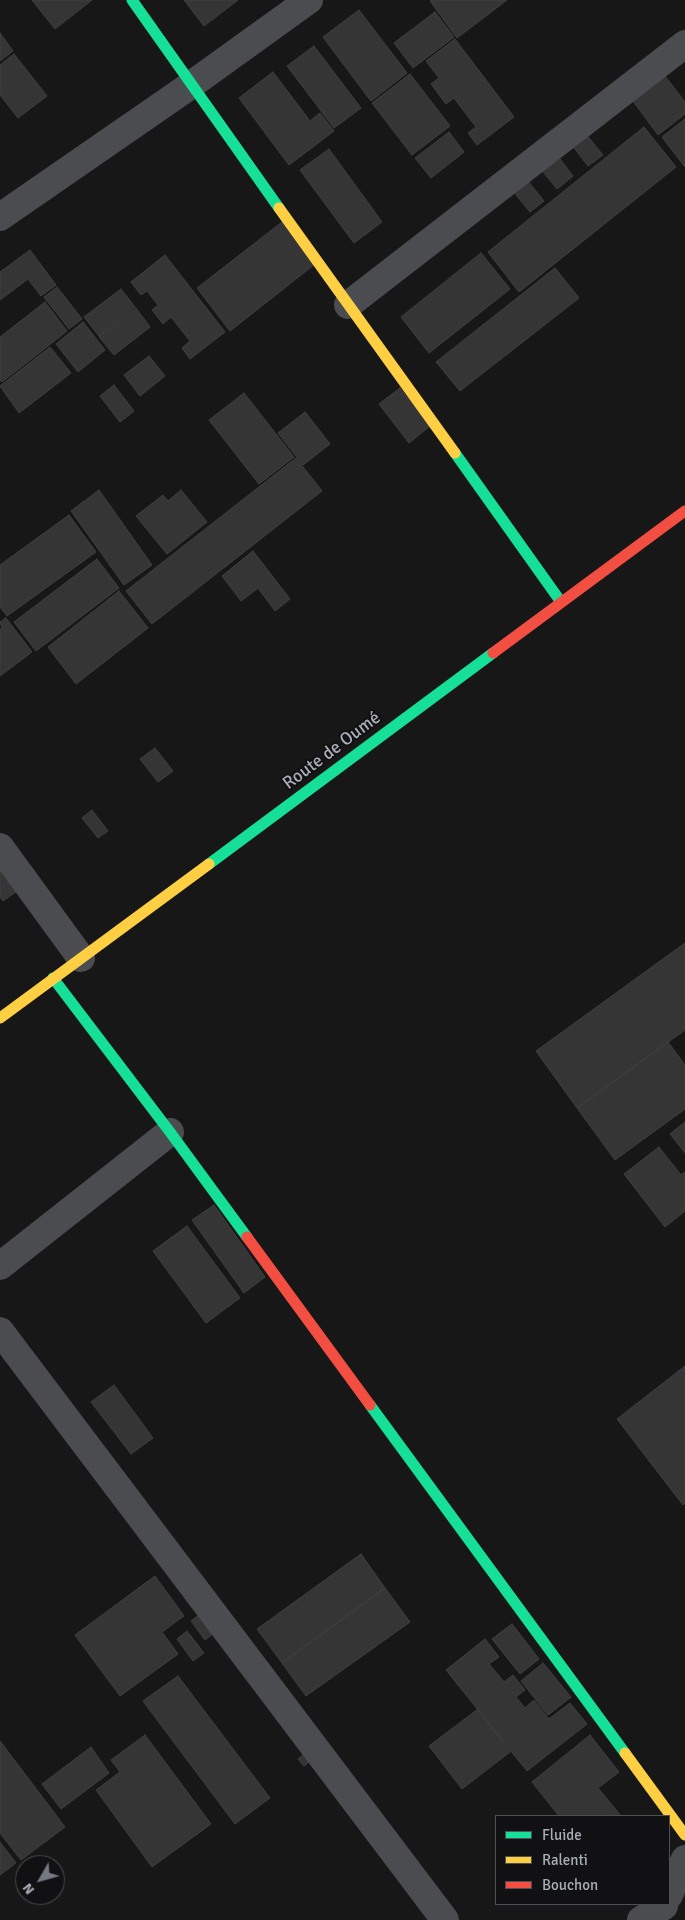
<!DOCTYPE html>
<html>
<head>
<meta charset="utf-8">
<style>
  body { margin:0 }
  #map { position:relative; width:685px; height:1920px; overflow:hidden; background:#171717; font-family:Signika,sans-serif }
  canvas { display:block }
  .legend { position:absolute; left:495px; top:1815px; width:175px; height:90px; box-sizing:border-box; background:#111113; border:1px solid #4d4f55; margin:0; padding:6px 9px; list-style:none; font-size:15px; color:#a8adb8 }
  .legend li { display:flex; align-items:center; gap:10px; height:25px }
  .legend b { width:25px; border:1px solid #4d4f55 }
  .north { position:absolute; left:15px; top:1855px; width:50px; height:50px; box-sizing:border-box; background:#111113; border:1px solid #4d4f55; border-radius:50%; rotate:232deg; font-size:14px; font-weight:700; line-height:20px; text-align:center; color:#a8adb8 }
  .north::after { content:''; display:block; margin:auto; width:18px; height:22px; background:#757880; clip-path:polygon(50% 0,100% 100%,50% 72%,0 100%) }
</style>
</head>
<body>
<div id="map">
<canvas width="685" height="1920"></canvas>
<ul class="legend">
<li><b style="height:6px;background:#16e098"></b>Fluide</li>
<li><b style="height:6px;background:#ffcf43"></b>Ralenti</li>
<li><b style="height:6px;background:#f24e42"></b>Bouchon</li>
</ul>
<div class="north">N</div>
</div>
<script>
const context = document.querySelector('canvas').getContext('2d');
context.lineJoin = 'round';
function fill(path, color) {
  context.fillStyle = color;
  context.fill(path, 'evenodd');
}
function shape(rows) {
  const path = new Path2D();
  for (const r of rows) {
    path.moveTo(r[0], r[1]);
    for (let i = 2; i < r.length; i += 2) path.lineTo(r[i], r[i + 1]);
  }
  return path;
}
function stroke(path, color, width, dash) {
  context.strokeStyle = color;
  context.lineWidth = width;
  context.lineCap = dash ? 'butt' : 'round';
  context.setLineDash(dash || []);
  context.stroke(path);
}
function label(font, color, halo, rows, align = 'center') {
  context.font = font + ' Signika,sans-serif';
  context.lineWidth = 4;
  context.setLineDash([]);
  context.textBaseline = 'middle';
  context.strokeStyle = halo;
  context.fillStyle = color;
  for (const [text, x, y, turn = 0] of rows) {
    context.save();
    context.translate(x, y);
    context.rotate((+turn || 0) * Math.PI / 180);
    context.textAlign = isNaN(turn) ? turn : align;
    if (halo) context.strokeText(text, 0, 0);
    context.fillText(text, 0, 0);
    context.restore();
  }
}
const building = shape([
  [32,0,92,0,55,29,32,0],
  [184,0,238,0,204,26,184,0],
  [432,0,507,0,457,38,430,1,432,0],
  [359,10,407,73,371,101,323,37,359,10],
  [435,12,454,37,413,68,394,43,435,12],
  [0,33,13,51,0,61,0,33],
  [455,39,514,117,477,145,468,133,476,127,454,98,446,104,431,84,439,78,426,61,455,39],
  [314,46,361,108,334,128,287,66,314,46],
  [14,54,47,96,18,118,0,95,0,65,14,54],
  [273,72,310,121,320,113,334,131,289,165,239,98,273,72],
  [410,74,450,126,412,155,372,103,410,74],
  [665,76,685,102,685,114,658,135,633,101,665,76],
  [685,119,685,167,662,137,685,119],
  [644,127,676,167,519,292,488,252,644,127],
  [449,132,464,152,431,178,415,158,449,132],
  [585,133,603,155,588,166,571,144,585,133],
  [329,149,382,222,354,243,300,170,329,149],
  [557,155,573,176,557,189,540,168,557,155],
  [527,180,544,201,530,212,513,191,527,180],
  [282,222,315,264,230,331,197,288,282,222],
  [30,250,56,285,41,296,28,279,0,300,0,272,30,250],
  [481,253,510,289,429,353,401,317,481,253],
  [165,255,225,332,190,359,182,348,190,341,171,317,163,324,152,310,158,305,147,291,141,295,131,282,165,255],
  [555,268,579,298,460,391,436,362,555,268],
  [57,287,82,319,69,329,44,297,57,287],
  [121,289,135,307,99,336,84,317,121,289],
  [45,302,67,331,2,382,0,380,0,337,45,302],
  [136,308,150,327,114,355,99,337,136,308],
  [83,322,105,350,78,372,56,344,83,322],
  [50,347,71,373,19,413,0,386,50,347],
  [149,356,165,376,140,396,124,375,149,356],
  [114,385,134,411,120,422,100,396,114,385],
  [400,388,430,426,409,443,379,404,400,388],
  [244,393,294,457,259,484,209,420,244,393],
  [305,412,330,444,303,465,278,433,305,412],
  [296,458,322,491,152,624,126,591,296,458],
  [99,490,152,565,124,585,71,511,99,490],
  [181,490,207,522,167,554,136,516,163,495,168,501,181,490],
  [69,515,96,552,7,616,0,607,0,565,69,515],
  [253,551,290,599,275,611,258,588,241,601,222,576,253,551],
  [97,559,119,588,36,651,14,622,97,559],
  [119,591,148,628,76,684,48,647,119,591],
  [6,618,32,652,0,676,0,630,2,628,0,622,6,618],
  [155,748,173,771,158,782,140,759,155,748],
  [92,810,108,831,98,838,82,818,92,810],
  [5,868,20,889,3,901,0,897,0,872,5,868],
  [685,943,685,1030,577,1108,536,1051,685,943],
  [668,1042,685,1065,685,1109,615,1160,577,1108,668,1042],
  [685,1122,685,1153,670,1134,685,1122],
  [659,1147,681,1175,685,1172,685,1211,665,1227,624,1174,659,1147],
  [214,1205,265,1277,244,1293,192,1220,214,1205],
  [187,1226,240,1298,206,1323,153,1251,187,1226],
  [685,1366,685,1503,683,1505,617,1419,685,1366],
  [114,1385,153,1438,131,1454,91,1402,114,1385],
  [361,1554,385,1588,282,1663,257,1629,361,1554],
  [155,1576,184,1616,162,1632,178,1654,120,1696,75,1635,155,1576],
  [385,1588,410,1622,306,1696,282,1663,385,1588],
  [204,1611,218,1630,205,1640,191,1621,204,1611],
  [512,1624,539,1659,520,1674,492,1639,512,1624],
  [187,1631,204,1653,193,1661,177,1639,187,1631],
  [485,1639,499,1657,489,1664,504,1682,513,1675,525,1690,516,1697,525,1708,534,1700,549,1719,570,1703,587,1724,527,1771,446,1670,485,1639],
  [543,1663,571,1697,548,1715,521,1681,543,1663],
  [178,1676,270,1798,235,1824,143,1701,178,1676],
  [478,1709,510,1752,462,1789,429,1746,478,1709],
  [145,1735,211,1824,152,1867,96,1790,120,1772,111,1760,145,1735],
  [590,1735,619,1772,598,1788,621,1816,559,1816,532,1782,590,1735],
  [0,1741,65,1827,21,1860,0,1833,0,1741],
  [91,1747,109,1773,61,1809,42,1784,91,1747],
  [307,1752,313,1759,304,1766,298,1759,307,1752],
  [0,1842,16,1863,0,1875,0,1842]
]);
const street = shape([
  [0,217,191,85,309,0],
  [348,305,685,44],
  [0,847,81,958],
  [0,1266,170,1132],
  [0,1331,445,1920],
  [669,1895,685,1859],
  [641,1920,664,1906]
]);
const fast = shape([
  [132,0,279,208],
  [455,453,561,602],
  [209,864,493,653],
  [53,978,170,1132,247,1237],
  [370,1405,625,1753]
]);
const slow = shape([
  [279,208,455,453],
  [0,1018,209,864],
  [625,1753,685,1835]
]);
const jam = shape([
  [493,653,685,511],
  [247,1237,370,1405]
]);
const streetNames = [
  ["Route de Oumé",332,751,-37]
];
fill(building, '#353536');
stroke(building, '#3f4043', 1);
stroke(street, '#4b4c50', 28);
stroke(fast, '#16e098', 11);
stroke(slow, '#ffcf43', 11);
stroke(jam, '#f24e42', 11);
label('18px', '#a8adb8', '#111113', streetNames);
</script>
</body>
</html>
